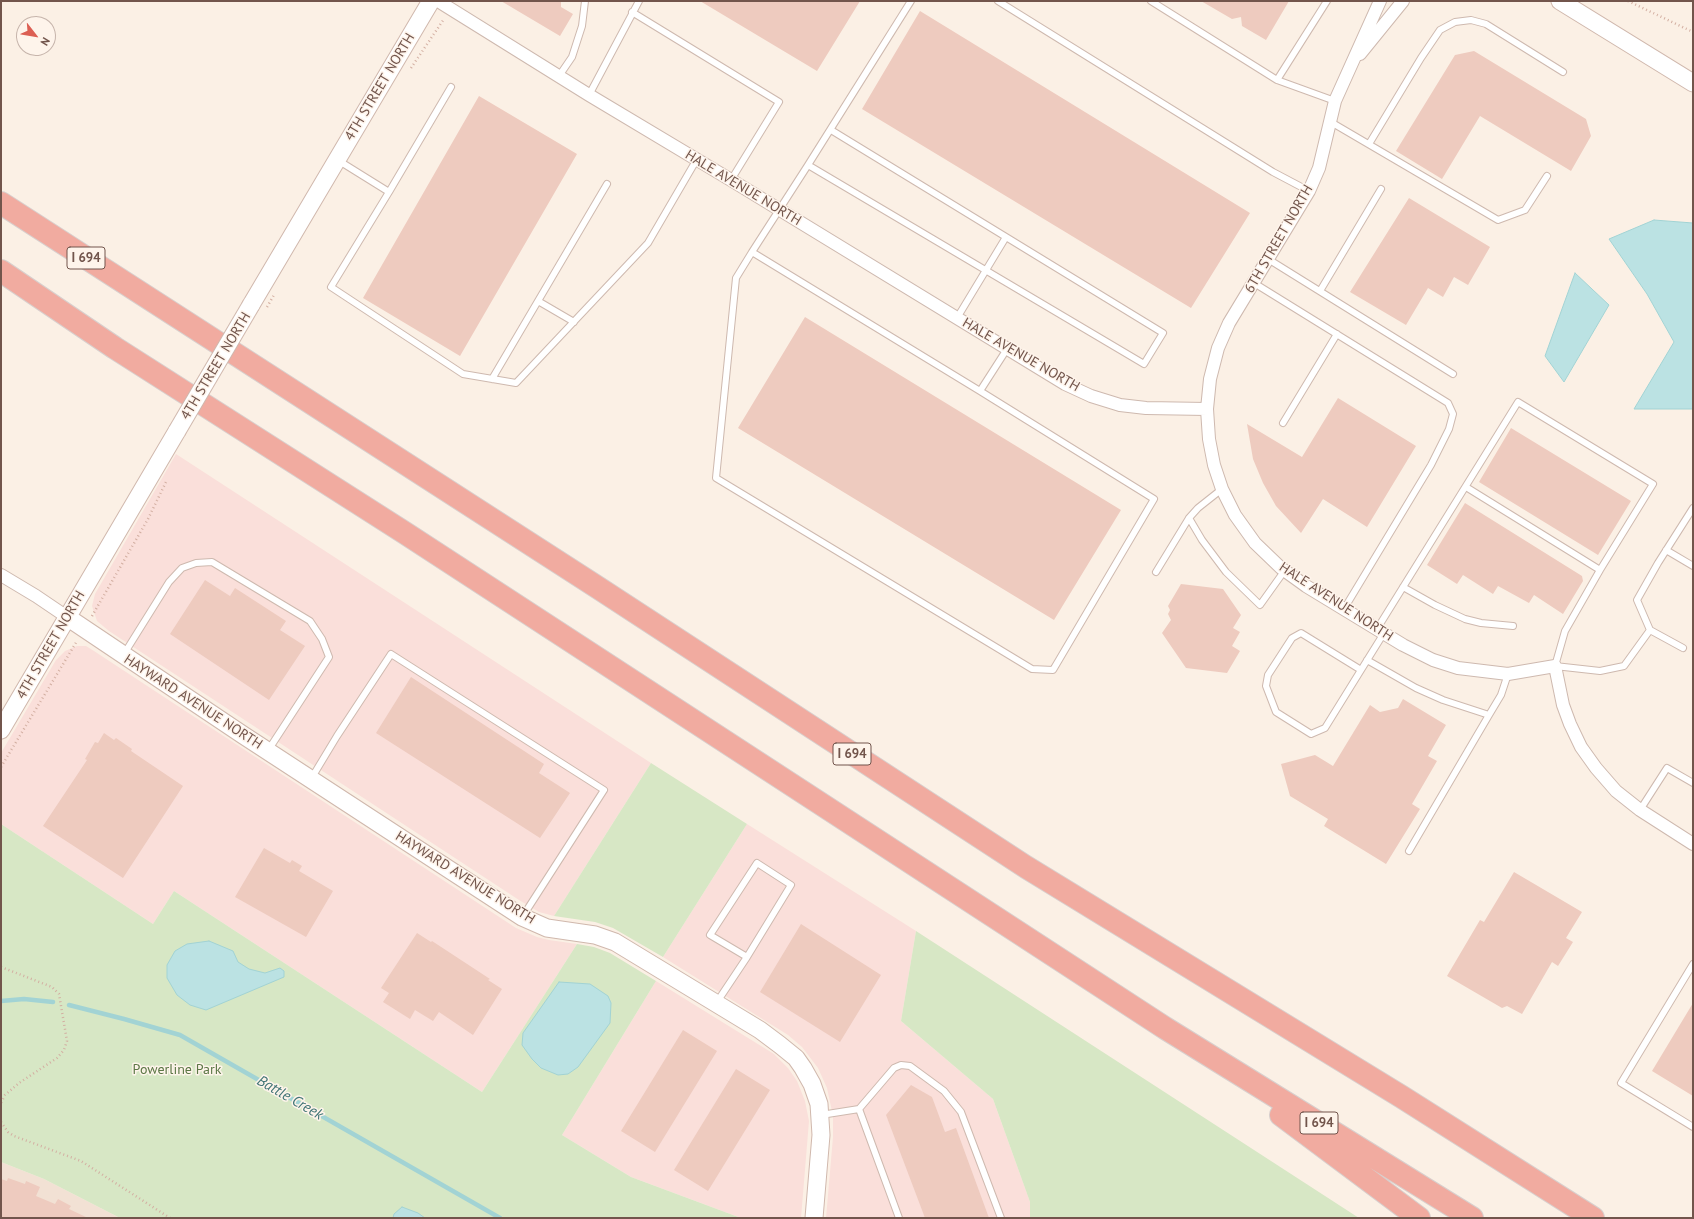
<!DOCTYPE html>
<html>
<head>
<meta charset="utf-8">
<style>
  body { margin:0 }
  #map { position:relative; width:1694px; height:1219px; overflow:hidden; background:#fbf0e5; font-family:"PT Sans",sans-serif }
  canvas { display:block }
  .frame { position:absolute; inset:0; border:2px solid #72554c; pointer-events:none }
  .north { position:absolute; left:16px; top:16px; width:40px; height:40px; box-sizing:border-box; background:#fef4eb; border:1px solid #c6b4ab; border-radius:50%; rotate:121deg; font-size:11px; font-weight:700; line-height:16px; text-align:center; color:#72554c }
  .north::after { content:''; display:block; margin:auto; width:14px; height:18px; background:#dc5f53; clip-path:polygon(50% 0,100% 100%,50% 72%,0 100%) }
</style>
</head>
<body>
<div id="map">
<canvas width="1694" height="1219"></canvas>
<div class="frame"></div>
<div class="north">N</div>
</div>
<script>
const context = document.querySelector('canvas').getContext('2d');
context.lineJoin = 'round';
function fill(path, color) {
  context.fillStyle = color;
  context.fill(path, 'evenodd');
}
function shape(rows) {
  const path = new Path2D();
  for (const r of rows) {
    path.moveTo(r[0], r[1]);
    for (let i = 2; i < r.length; i += 2) path.lineTo(r[i], r[i + 1]);
  }
  return path;
}
function stroke(path, color, width, dash) {
  context.strokeStyle = color;
  context.lineWidth = width;
  context.lineCap = dash ? 'butt' : 'round';
  context.setLineDash(dash || []);
  context.stroke(path);
}
function label(font, color, halo, rows, align = 'center') {
  context.font = font + ' "PT Sans",sans-serif';
  context.lineWidth = 3;
  context.setLineDash([]);
  context.textBaseline = 'middle';
  context.strokeStyle = halo;
  context.fillStyle = color;
  for (const [text, x, y, turn = 0] of rows) {
    context.save();
    context.translate(x, y);
    context.rotate((+turn || 0) * Math.PI / 180);
    context.textAlign = isNaN(turn) ? turn : align;
    if (halo) context.strokeText(text, 0, 0);
    context.fillText(text, 0, 0);
    context.restore();
  }
}
const residential = shape([
  [1,1162,44,1179,120,1218,1,1218]
]);
const commercial = shape([
  [176,454,651,763,554,916,539,912,519,900,109,631,97,621,92,606,95,594],
  [77,646,86,646,94,651,516,928,537,937,549,940,577,944,482,1092,174,891,153,924,1,824,1,753,56,660,65,651],
  [747,824,916,931,901,1021,993,1099,1030,1202,1030,1218,826,1218,833,1137,833,1116,827,1088,818,1068,802,1047,788,1035,663,957],
  [656,981,774,1054,788,1068,797,1081,805,1101,809,1121,801,1218,741,1218,631,1177,562,1135]
]);
const green = shape([
  [651,763,747,824,663,957,613,928,595,922,554,916],
  [1,824,153,924,174,891,482,1092,577,944,594,947,610,953,656,981,562,1135,631,1177,741,1218,120,1218,44,1179,1,1162],
  [916,931,1359,1218,1030,1218,1030,1202,993,1099,901,1021]
]);
const water = shape([
  [1654,220,1693,223,1693,409,1634,409,1674,342,1647,294,1609,239,1654,220],
  [1575,273,1609,305,1564,382,1545,356,1575,273],
  [209,941,233,951,238,962,249,969,265,973,280,968,284,971,284,977,206,1010,190,1005,177,995,167,978,167,965,175,951,187,944,209,941],
  [559,982,590,984,608,996,611,1003,610,1023,578,1067,568,1074,558,1075,541,1068,532,1059,522,1045,523,1033,559,982],
  [402,1207,418,1213,425,1218,393,1218,394,1214,402,1207]
]);
const stream = shape([
  [1,1001,24,999,53,1002],
  [69,1005,124,1019,180,1035,500,1218]
]);
const building = shape([
  [501,1,561,1,561,7,573,14,560,36],
  [700,1,860,1,817,71],
  [1201,1,1289,1,1266,40,1242,26,1241,17,1232,19],
  [920,11,1250,213,1191,308,862,109],
  [1474,51,1586,119,1591,136,1571,171,1480,116,1442,179,1396,151,1455,55],
  [479,96,577,154,460,356,363,298],
  [1409,198,1490,247,1468,285,1454,277,1443,297,1428,288,1406,325,1350,292],
  [805,317,1121,510,1054,620,738,428],
  [1338,398,1416,446,1367,527,1323,499,1301,533,1276,506,1263,483,1253,459,1247,424,1302,457],
  [1511,428,1631,501,1598,555,1479,482],
  [1465,503,1582,576,1583,581,1563,614,1534,595,1529,603,1498,586,1493,594,1463,575,1457,584,1427,565],
  [205,580,230,596,235,588,286,621,280,630,305,646,269,700,170,634],
  [1181,584,1223,589,1241,615,1233,628,1240,632,1232,646,1240,651,1227,673,1186,668,1162,633,1171,620,1168,614,1170,610,1168,606],
  [411,677,544,764,539,773,570,793,540,838,376,733],
  [1403,699,1446,725,1428,756,1437,761,1412,804,1420,809,1386,864,1324,826,1328,819,1290,796,1281,764,1315,755,1333,766,1370,705,1380,712,1398,708],
  [104,733,114,740,116,738,132,749,131,751,183,786,123,878,43,826,87,760,85,759,95,742,98,743],
  [264,848,290,863,292,860,302,866,299,871,333,891,306,937,235,897],
  [1514,872,1582,912,1566,938,1573,942,1558,966,1552,962,1522,1014,1507,1006,1502,1008,1447,976,1480,920,1484,922],
  [801,924,881,975,840,1042,760,992],
  [417,933,431,942,432,941,490,979,488,980,502,989,473,1035,439,1012,433,1021,415,1010,410,1019,383,1002,389,993,381,988],
  [1693,1003,1693,1096,1652,1071],
  [683,1030,717,1051,655,1152,621,1131],
  [736,1069,770,1090,708,1191,674,1170],
  [911,1085,932,1097,945,1132,956,1128,989,1218,925,1218,886,1115],
  [8,1178,25,1184,26,1181,40,1187,36,1196,55,1204,58,1199,71,1206,69,1209,88,1218,1,1218,1,1179,7,1181]
]);
const path = shape([
  [1628,1,1693,32],
  [411,68,444,19],
  [92,616,148,519,166,482],
  [1,767,77,641],
  [1,967,52,987,59,994,67,1041,64,1050,57,1058,19,1083,5,1095,1,1103],
  [1,1122,8,1132,14,1136,81,1161,170,1218]
]);
const lane = shape([
  [998,1,1273,172,1309,191],
  [1151,1,1277,80,1335,101],
  [632,12,779,102,731,180],
  [559,76,572,57,582,26,585,1],
  [1277,80,1327,1],
  [589,95,639,1],
  [1329,121,1498,220,1525,210,1547,176],
  [831,130,1163,333,1144,364,808,165,911,1],
  [1369,144,1421,58,1440,30,1455,22,1471,20,1486,24,1563,72],
  [344,164,389,192,331,287,463,374,516,383,648,243,697,159],
  [389,192,451,87],
  [752,252,808,165],
  [1268,259,1453,374],
  [1254,283,1448,403,1453,414,1449,429,1431,465,1344,609],
  [1320,291,1381,189],
  [538,301,574,322],
  [957,318,1006,237],
  [492,379,607,184],
  [980,391,752,252,736,278,716,478,1032,669,1053,670,1154,499,980,391,1007,349],
  [1283,423,1337,334],
  [1466,487,1600,570],
  [1189,518,1202,540,1226,572,1260,605,1285,570],
  [1666,550,1693,566],
  [1156,572,1189,518,1198,508,1222,489],
  [1403,587,1435,605,1465,619,1481,623,1513,626],
  [1377,629,1518,402,1653,484,1600,570,1565,631,1555,666,1600,671,1624,666,1650,630],
  [1683,648,1650,630,1637,600,1658,563,1693,508],
  [124,654,169,582,182,568,196,563,212,562,310,621,322,639,329,657,269,749],
  [1367,660,1416,688,1443,700,1489,715],
  [1361,670,1301,633,1292,638,1268,675,1266,686,1276,712,1311,734,1325,728,1361,670,1384,633],
  [311,779,337,736,391,654,604,790,523,916],
  [1640,810,1667,768,1693,783],
  [1409,851,1489,715,1501,695,1508,674],
  [1693,964,1621,1083,1693,1127],
  [717,1002,747,957,791,885,757,863,710,935,747,957],
  [859,1109,899,1218],
  [821,1115,859,1109,894,1068,901,1065,910,1066,944,1091,961,1112,1001,1218]
]);
const street = shape([
  [438,1,589,95,731,180,1065,384,1091,396,1120,405,1146,408,1207,409],
  [1380,1,1335,101,1319,168,1309,191,1229,323,1218,348,1210,379,1207,409,1209,439,1214,465,1222,489,1235,515,1255,543,1281,568,1306,586,1403,645,1433,660,1458,668,1508,674,1555,666,1563,705,1570,724,1581,747,1596,768,1616,791,1640,810,1693,844],
  [1360,54,1403,1],
  [1,575,36,596,67,617]
]);
const secondary = shape([
  [1560,1,1693,83],
  [251,305,431,1],
  [67,617,243,735,522,917,547,928,595,935,615,942,760,1030,780,1045,796,1058,803,1068,812,1084,819,1104,821,1135,814,1218],
  [1,730,177,431]
]);
const highway = shape([
  [1,203,597,587,1026,867,1402,1097,1593,1218],
  [1,271,115,348,405,533,1165,1028,1472,1218],
  [1281,1115,1419,1218]
]);
const pathBridge = shape([
  [267,307,274,295]
]);
const secondaryBridge = shape([
  [177,431,251,305]
]);
const shields = [
  [86,258,38],
  [852,754,38],
  [1319,1123,38]
];
const shieldNames = [
  ["I 694",86,258],
  ["I 694",852,754],
  ["I 694",1319,1123]
];
const streetNames = [
  ["4TH STREET NORTH",380,87,-59],
  ["HALE AVENUE NORTH",743,188,31],
  ["6TH STREET NORTH",1279,239,-60],
  ["HALE AVENUE NORTH",1021,355,30],
  ["4TH STREET NORTH",216,366,-59],
  ["HALE AVENUE NORTH",1336,602,33],
  ["4TH STREET NORTH",51,645,-60],
  ["HAYWARD AVENUE NORTH",193,702,33],
  ["HAYWARD AVENUE NORTH",465,878,32]
];
const parkNames = [
  ["Powerline Park",177,1070]
];
const waterNames = [
  ["Battle Creek",290,1098,30]
];
fill(residential, '#f2e1d4');
fill(commercial, '#fadfda');
fill(green, '#d7e7c5');
fill(water, '#bbe2e3');
stroke(water, '#a2d3d4', 1);
stroke(stream, '#a2d3d4', 4.5);
fill(building, '#eecbbf');
stroke(lane, '#ceb9af', 8);
stroke(street, '#ceb9af', 14);
stroke(secondary, '#d0b8ad', 19);
stroke(highway, '#d8cfcd', 24);
stroke(path, '#d3afa2', 2.5, [1, 3]);
stroke(lane, '#fff', 6);
stroke(street, '#fff', 12);
stroke(secondary, '#fff', 17);
stroke(highway, '#f1aba0', 22);
stroke(secondaryBridge, '#d0b8ad', 19, []);
stroke(pathBridge, '#d3afa2', 2.5, [1, 3]);
stroke(secondaryBridge, '#fff', 17);
for (const [x, y, w] of shields) {
  const box = new Path2D();
  box.roundRect(x - w / 2, y - 11, w, 22, 3);
  context.fillStyle = '#fef4eb';
  context.fill(box);
  stroke(box, '#72554c', 1);
}
label('bold 13px', '#72554c', null, shieldNames);
label('14px', '#72554c', '#fef4eb', streetNames);
label('14px', '#5b7745', '#fef4eb', parkNames);
label('italic 15px', '#417576', '#fef4eb', waterNames);
</script>
</body>
</html>
